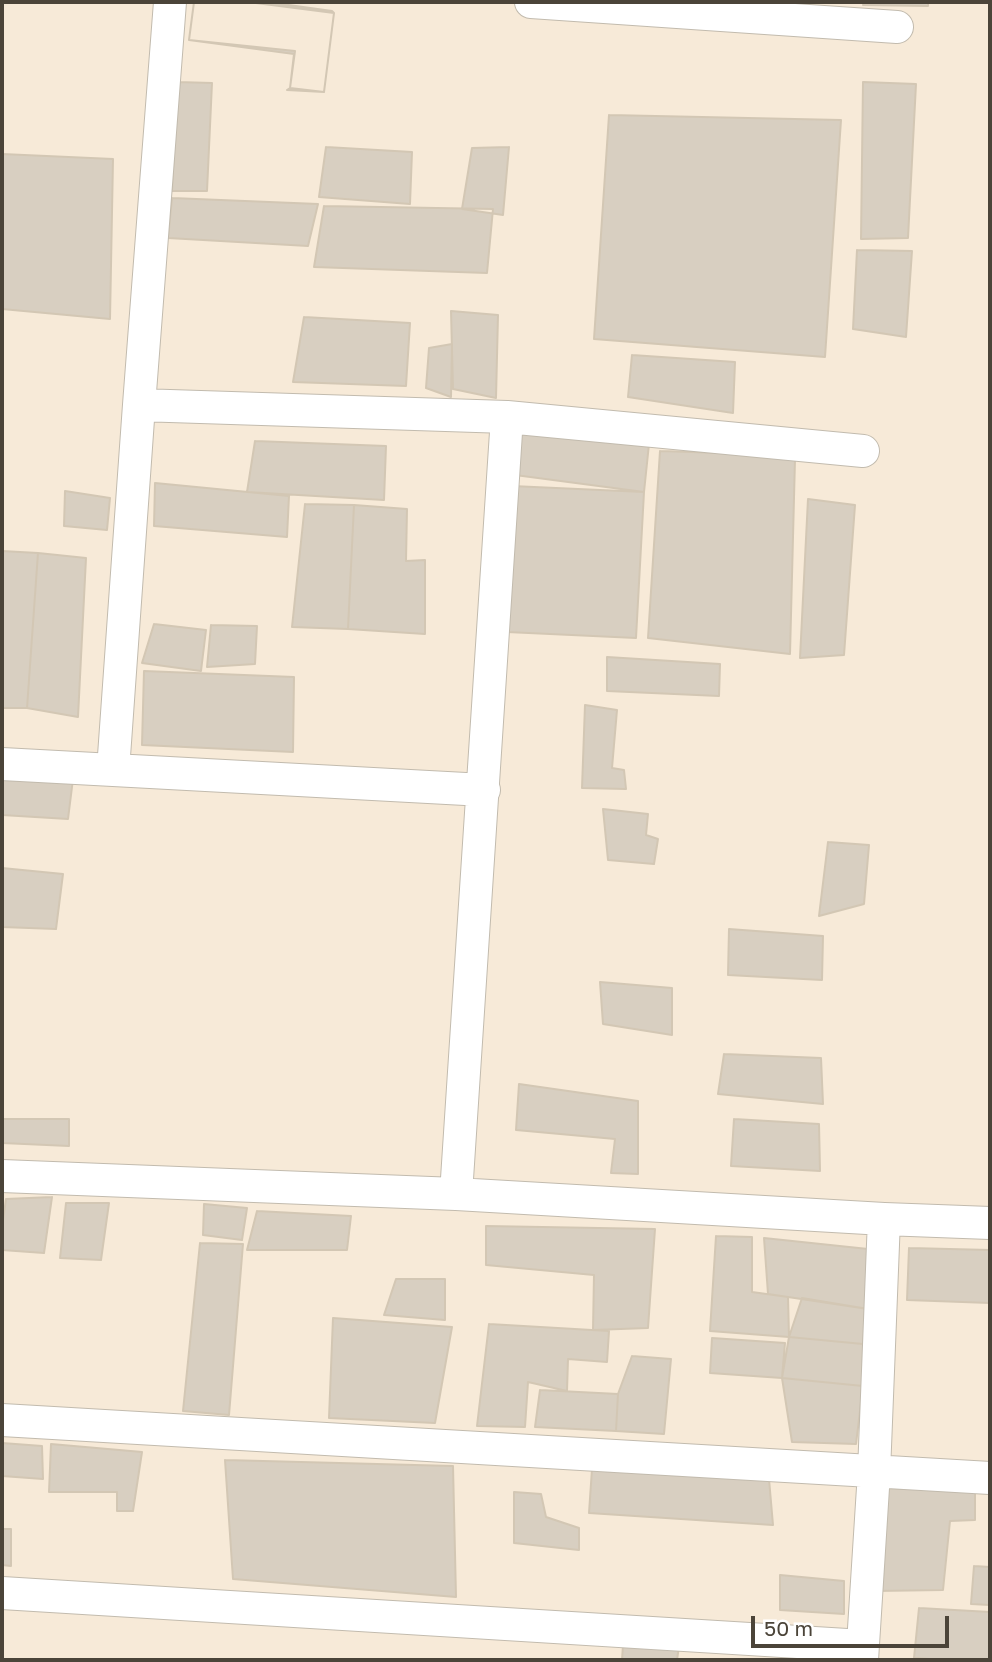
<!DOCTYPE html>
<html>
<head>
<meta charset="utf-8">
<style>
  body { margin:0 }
  #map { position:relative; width:992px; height:1662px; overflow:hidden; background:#f6f3ec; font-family:"Golos Text",sans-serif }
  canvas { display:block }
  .frame { position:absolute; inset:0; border:4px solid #4b4439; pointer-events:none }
  .scale { position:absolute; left:751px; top:1616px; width:198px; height:32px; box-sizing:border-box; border:4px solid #4b4439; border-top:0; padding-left:9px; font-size:21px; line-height:24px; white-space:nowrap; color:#4b4439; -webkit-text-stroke:5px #fff; paint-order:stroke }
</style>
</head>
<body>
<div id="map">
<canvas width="992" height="1662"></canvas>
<div class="frame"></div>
<div class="scale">50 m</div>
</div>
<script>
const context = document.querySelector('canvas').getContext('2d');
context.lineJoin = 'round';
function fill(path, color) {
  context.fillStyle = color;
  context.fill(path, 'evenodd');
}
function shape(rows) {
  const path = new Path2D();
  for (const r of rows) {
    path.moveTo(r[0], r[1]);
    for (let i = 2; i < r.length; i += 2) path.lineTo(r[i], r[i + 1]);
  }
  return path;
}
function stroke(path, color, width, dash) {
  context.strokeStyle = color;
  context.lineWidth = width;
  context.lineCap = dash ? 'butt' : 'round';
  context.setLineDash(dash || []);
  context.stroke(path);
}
const commercial = shape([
  [2,2,990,2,990,1660,2,1660]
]);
const building = shape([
  [194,2,267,2,332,11,334,13,324,92,287,90,290,88,295,51,189,40,194,2],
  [194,2,248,2,334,13,324,92,290,88,294,54,189,40,194,2],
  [864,2,928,2,928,6,863,5,864,2],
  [177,82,212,83,207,191,172,191,177,82],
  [863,82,916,84,908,238,861,239,863,82],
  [609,115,841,120,825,357,594,339,609,115],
  [326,147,412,152,410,204,319,197,326,147],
  [509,147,503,215,462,209,472,148,509,147],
  [2,154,113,159,110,319,2,309,2,154],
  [172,198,318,204,308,246,168,238,172,198],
  [324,206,493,209,487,273,314,267,324,206],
  [857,250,912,251,906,337,853,329,857,250],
  [451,311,498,315,496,398,453,389,451,311],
  [304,317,410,323,406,386,293,382,304,317],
  [452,344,451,397,426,388,429,348,452,344],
  [632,355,735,362,733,413,628,397,632,355],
  [520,430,649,444,644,492,515,475,520,430],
  [255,441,386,446,384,500,247,492,255,441],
  [660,451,722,453,795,459,790,654,648,638,660,451],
  [155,483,289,496,287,537,154,526,155,483],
  [512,486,644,492,636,638,507,632,512,486],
  [65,491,110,498,107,530,64,526,65,491],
  [808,499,855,505,844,655,800,658,808,499],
  [305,504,354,505,348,629,292,627,305,504],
  [354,505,407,509,406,561,425,560,425,634,348,629,354,505],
  [2,551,38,553,27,708,2,708,2,551],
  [38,553,86,558,78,717,27,708,38,553],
  [154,624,206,630,201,671,142,663,154,624],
  [211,625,257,626,255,664,207,667,211,625],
  [607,657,720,664,719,696,607,691,607,657],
  [144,671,294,677,293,752,142,745,144,671],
  [585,705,617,710,612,768,624,770,626,789,582,788,585,705],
  [2,774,73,779,68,819,2,815,2,774],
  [603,809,648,814,646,835,658,839,654,864,608,860,603,809],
  [828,842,869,845,864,904,819,916,828,842],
  [2,868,63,874,56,929,2,927,2,868],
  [729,929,823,936,822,980,728,975,729,929],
  [600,982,672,988,672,1035,603,1024,600,982],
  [724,1054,821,1058,823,1104,718,1094,724,1054],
  [519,1084,638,1101,638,1174,611,1173,615,1139,516,1130,519,1084],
  [2,1119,69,1119,69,1146,2,1143,2,1119],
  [734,1119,819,1124,820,1171,731,1166,734,1119],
  [52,1197,44,1253,2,1250,2,1227,6,1199,52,1197],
  [66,1203,109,1203,101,1260,60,1258,66,1203],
  [204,1204,247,1208,242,1240,203,1235,204,1204],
  [257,1211,351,1216,347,1250,247,1250,257,1211],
  [486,1226,655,1229,648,1328,593,1330,594,1275,486,1265,486,1226],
  [716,1236,752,1237,752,1292,788,1297,789,1337,710,1331,716,1236],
  [764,1238,868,1249,868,1309,768,1294,764,1238],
  [200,1243,243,1244,229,1415,183,1411,200,1243],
  [909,1248,990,1250,990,1303,907,1300,909,1248],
  [396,1279,445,1279,445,1320,384,1315,396,1279],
  [802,1298,868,1309,863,1344,789,1337,802,1298],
  [333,1318,452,1327,435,1423,329,1418,333,1318],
  [489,1324,609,1331,607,1362,568,1359,567,1391,528,1382,525,1427,477,1426,489,1324],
  [789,1337,863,1344,863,1386,782,1378,789,1337],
  [712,1338,785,1343,782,1378,710,1373,712,1338],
  [632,1356,671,1359,664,1434,616,1431,618,1394,632,1356],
  [782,1378,863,1386,856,1444,792,1442,782,1378],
  [540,1390,618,1394,616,1431,535,1427,540,1390],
  [2,1443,42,1446,43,1479,2,1476,2,1443],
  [51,1444,142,1452,133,1511,117,1511,117,1492,49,1492,51,1444],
  [225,1460,453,1466,456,1597,233,1579,225,1460],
  [592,1469,769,1479,773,1525,589,1513,592,1469],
  [886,1488,975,1491,975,1520,950,1521,943,1590,875,1591,886,1488],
  [514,1492,541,1494,546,1517,579,1528,579,1550,514,1543,514,1492],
  [2,1529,11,1529,11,1566,2,1565,2,1529],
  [974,1566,990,1567,990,1605,971,1604,974,1566],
  [780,1575,844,1581,844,1614,780,1610,780,1575],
  [919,1608,990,1612,990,1660,946,1660,914,1658,919,1608],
  [623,1645,679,1646,677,1660,622,1660,623,1645]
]);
const street = shape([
  [531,2,897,27],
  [139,405,507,417,863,451],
  [2,764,484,790],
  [113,770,139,405,170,2],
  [2,1176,456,1194,884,1219,990,1223],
  [456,1194,507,417],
  [2,1420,990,1478],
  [2,1593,863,1646],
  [862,1660,874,1472,884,1219]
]);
fill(commercial, '#f7ead8');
fill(building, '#d8cfc1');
stroke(building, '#d3c7b4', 2);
stroke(street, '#c2bbae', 34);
stroke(street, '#fff', 32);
</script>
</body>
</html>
